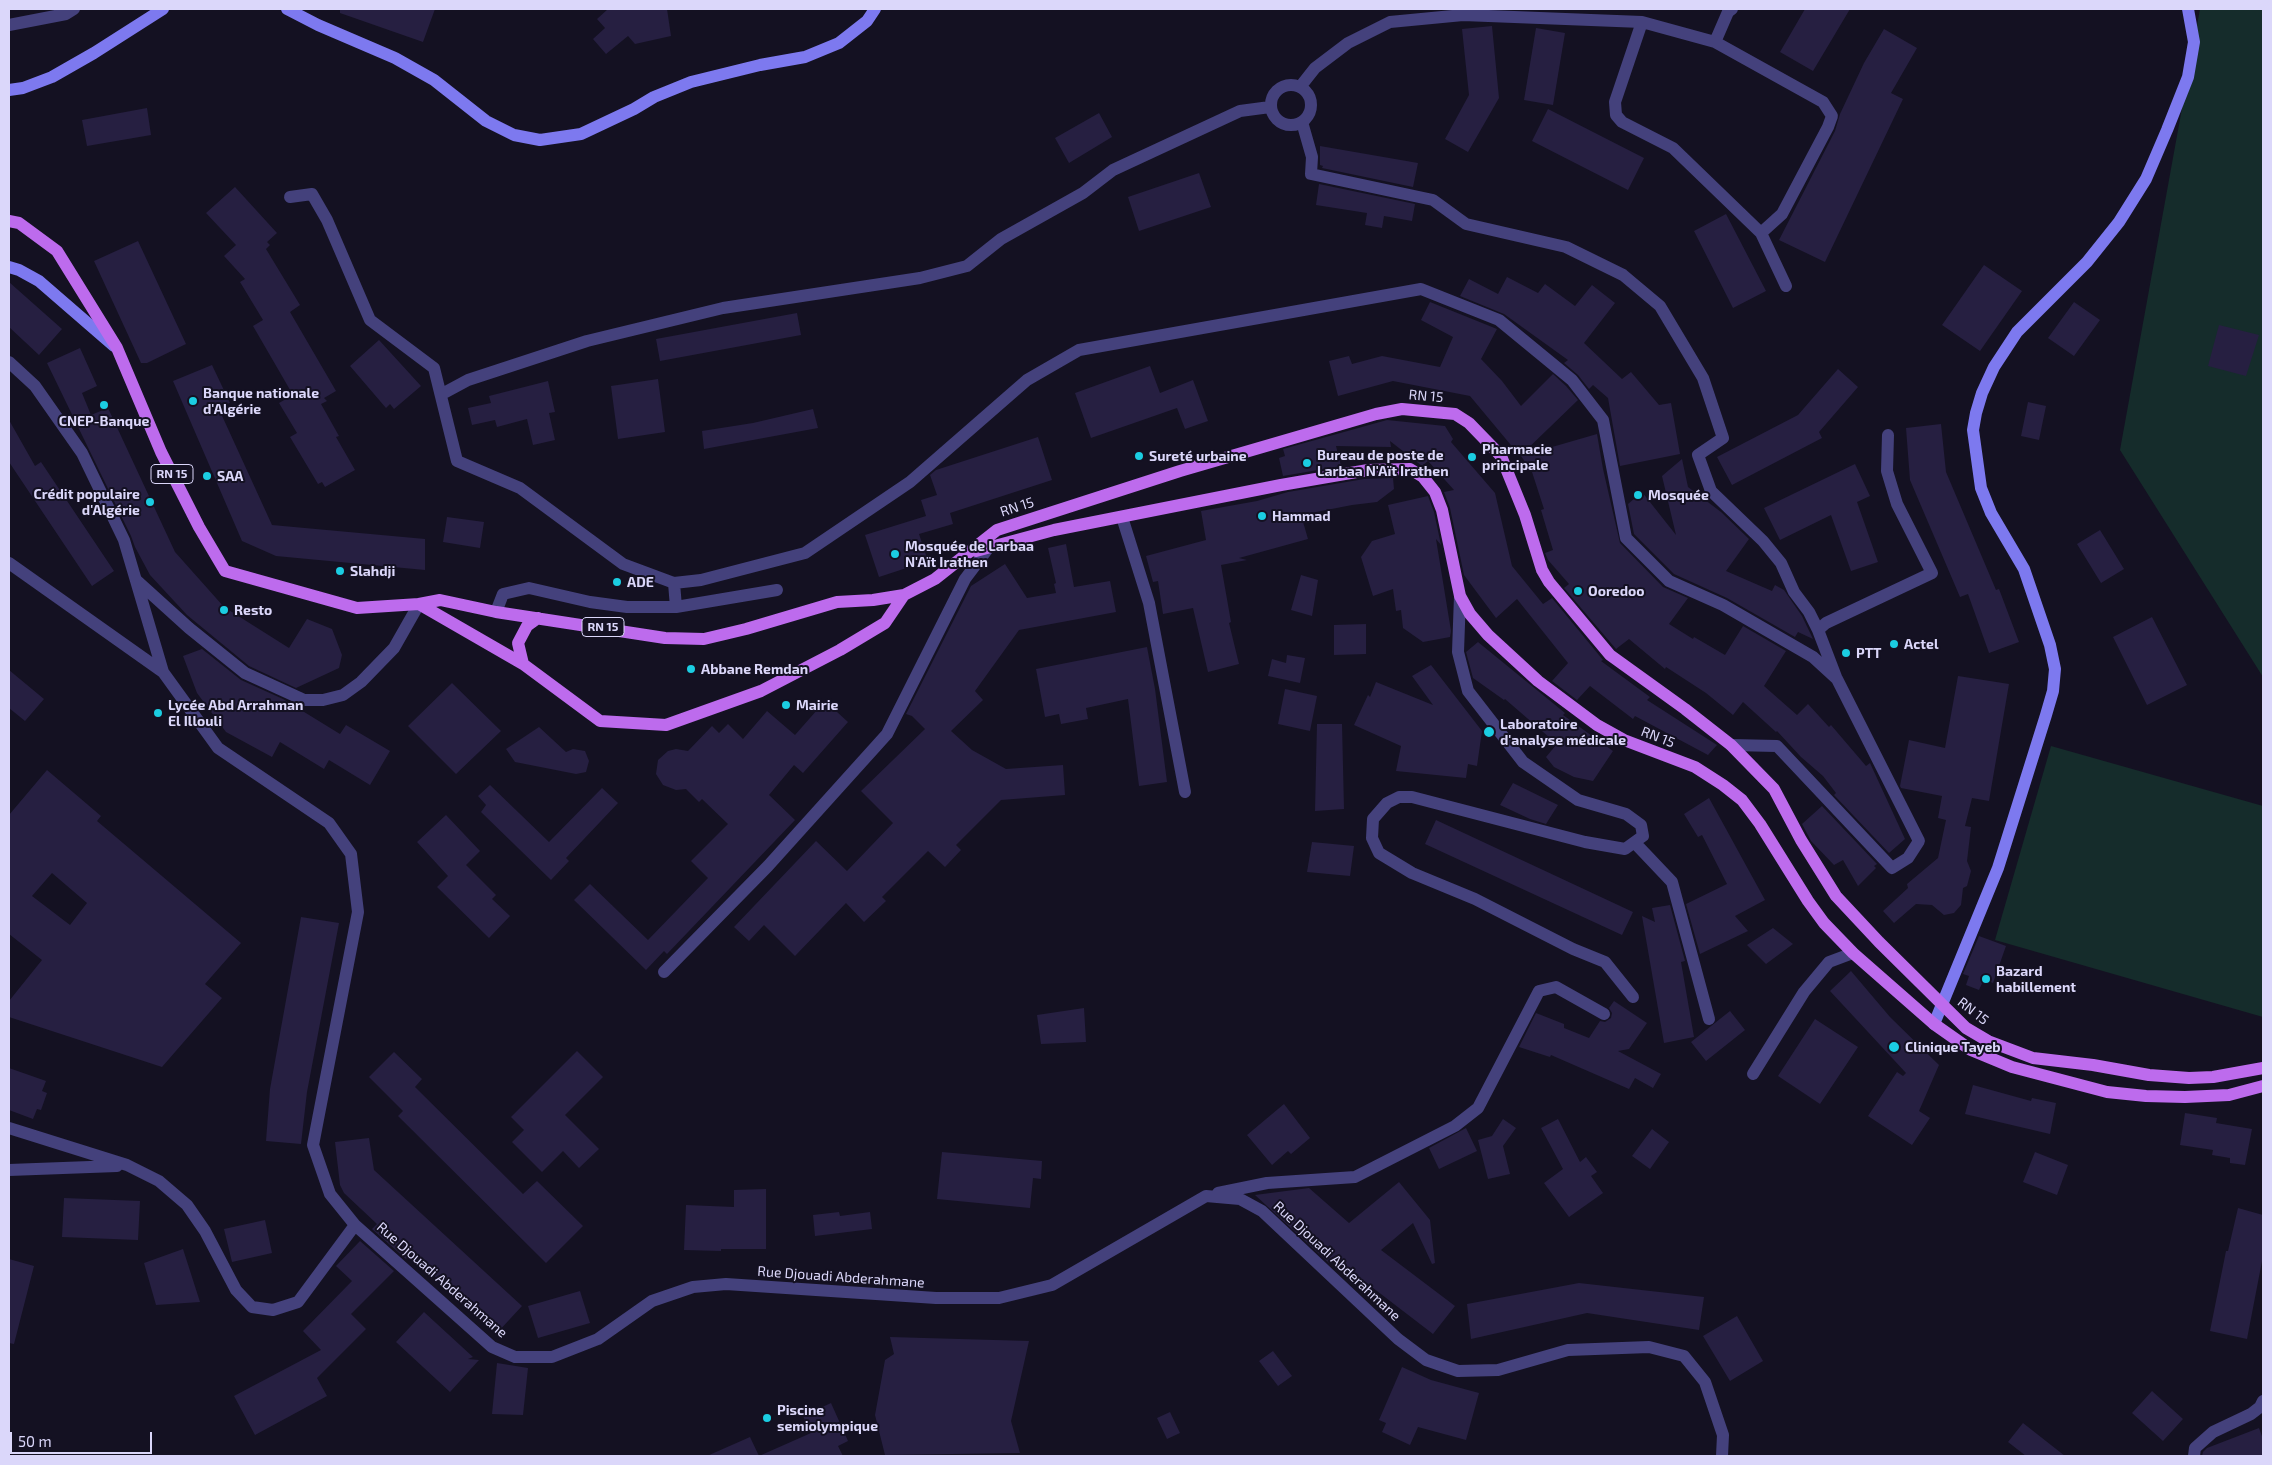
<!DOCTYPE html>
<html>
<head>
<meta charset="utf-8">
<style>
  body { margin:0 }
  #map { position:relative; width:2272px; height:1465px; overflow:hidden; background:#141122; font-family:"Exo 2",sans-serif }
  canvas { display:block }
  .frame { position:absolute; inset:0; border:10px solid #dbd7fa; pointer-events:none }
  .scale { position:absolute; left:10px; top:1432px; width:142px; height:22px; box-sizing:border-box; border:2px solid #dbd7fa; border-top:0; padding-left:6px; font-size:15px; line-height:18px; white-space:nowrap; color:#dbd7fa; -webkit-text-stroke:4px #141122; paint-order:stroke }
</style>
</head>
<body>
<div id="map">
<canvas width="2272" height="1465"></canvas>
<div class="frame"></div>
<div class="scale">50 m</div>
</div>
<script>
const context = document.querySelector('canvas').getContext('2d');
context.lineJoin = 'round';
function fill(path, color) {
  context.fillStyle = color;
  context.fill(path, 'evenodd');
}
function shape(rows) {
  const path = new Path2D();
  for (const r of rows) {
    if (r.length === 3) {
      path.moveTo(r[0] + r[2], r[1]);
      path.arc(r[0], r[1], r[2], 0, 2 * Math.PI);
      continue;
    }
    path.moveTo(r[0], r[1]);
    for (let i = 2; i < r.length; i += 2) path.lineTo(r[i], r[i + 1]);
  }
  return path;
}
function stroke(path, color, width, dash) {
  context.strokeStyle = color;
  context.lineWidth = width;
  context.lineCap = dash ? 'butt' : 'round';
  context.setLineDash(dash || []);
  context.stroke(path);
}
function label(font, color, halo, rows, align = 'center') {
  context.font = font + ' "Exo 2",sans-serif';
  context.lineWidth = 4;
  context.setLineDash([]);
  context.textBaseline = 'middle';
  context.strokeStyle = halo;
  context.fillStyle = color;
  for (const [text, x, y, turn = 0] of rows) {
    context.save();
    context.translate(x, y);
    context.rotate((+turn || 0) * Math.PI / 180);
    context.textAlign = isNaN(turn) ? turn : align;
    if (halo) context.strokeText(text, 0, 0);
    context.fillText(text, 0, 0);
    context.restore();
  }
}
const green = shape([
  [2200,9,2263,9,2263,677,2120,450],
  [2051,746,2263,806,2263,1017,1995,940]
]);
const building = shape([
  [340,9,435,9,423,42,340,13],
  [608,9,667,9,671,36,635,44,628,36,606,54,593,39,605,28,597,19],
  [1805,9,1850,9,1813,71,1780,52],
  [1492,26,1499,98,1468,152,1445,139,1469,95,1462,29],
  [1536,28,1565,33,1553,105,1524,100],
  [1884,29,1917,48,1891,93,1903,99,1825,262,1779,240,1835,131,1840,114,1864,63],
  [147,108,151,135,87,146,82,120],
  [1548,109,1644,158,1628,190,1532,141],
  [1099,113,1112,137,1069,163,1055,138],
  [1320,146,1418,163,1413,187,1322,168,1323,166,1320,165],
  [1199,173,1211,207,1139,231,1128,197],
  [1319,184,1415,204,1412,221,1384,216,1382,228,1365,225,1367,213,1316,205],
  [235,187,277,233,267,242,270,245,266,249,300,305,290,312,336,391,324,398,327,401,321,404,339,436,336,437,355,470,325,487,322,482,318,484,290,437,297,433,279,403,293,395,253,326,263,320,240,282,245,279,224,256,236,245,206,213],
  [1726,214,1766,291,1733,308,1694,231],
  [138,241,186,344,147,363,141,363,94,261],
  [1984,265,2022,291,1980,351,1942,325],
  [1507,277,1538,293,1545,284,1575,306,1592,285,1615,303,1584,343,1622,379,1631,372,1659,405,1671,403,1680,454,1620,466,1608,398,1593,385,1589,389,1578,375,1564,363,1568,360,1504,314,1460,296,1469,279,1498,294],
  [9,282,62,329,39,355,9,327],
  [1430,302,1497,329,1481,359,1502,381,1521,406,1553,374,1566,386,1578,400,1520,456,1470,396,1393,381,1338,396,1329,361,1349,356,1352,364,1382,356,1440,367,1453,337,1421,320],
  [2074,302,2100,320,2074,356,2048,338],
  [797,313,801,335,660,361,656,339],
  [2219,325,2259,335,2246,376,2208,366],
  [379,340,421,386,394,409,390,404,386,408,350,366],
  [80,348,97,386,82,393,91,415,108,408,175,552,224,607,289,648,307,619,332,629,342,655,339,668,296,688,249,666,187,615,150,575,135,547,131,536,47,363],
  [212,365,230,403,218,407,272,525,425,539,425,570,276,556,242,541,173,381],
  [1150,366,1160,393,1193,380,1208,421,1185,429,1177,408,1091,438,1075,393],
  [1838,369,1858,387,1819,432,1822,438,1732,485,1717,457,1798,415],
  [658,379,665,432,618,439,611,386],
  [548,381,555,412,549,413,555,440,533,445,527,419,497,427,495,420,472,425,468,408,491,403,489,396],
  [2028,402,2046,406,2039,440,2021,436],
  [813,409,818,428,704,449,702,431,753,423],
  [9,420,35,466,41,462,114,571,92,586,9,462],
  [1387,420,1445,426,1453,439,1451,442,1495,493,1512,566,1543,604,1552,598,1603,660,1601,661,1650,697,1647,700,1717,745,1708,755,1635,716,1633,719,1590,686,1577,700,1552,681,1568,663,1517,599,1496,618,1464,575,1450,508,1444,492,1454,490,1428,461,1422,466,1390,441,1391,447,1336,446,1341,466,1283,476,1279,458,1285,456,1283,449],
  [1941,424,1946,472,1996,590,1999,589,2019,642,1989,653,1968,594,1960,597,1910,480,1906,428],
  [1597,434,1603,469,1620,543,1663,587,1688,598,1669,624,1693,639,1694,637,1725,655,1743,626,1786,651,1764,686,1797,715,1808,704,1829,727,1831,725,1866,766,1870,763,1905,839,1889,853,1834,795,1836,793,1823,776,1801,757,1777,731,1776,732,1743,702,1733,715,1706,693,1666,667,1665,669,1629,639,1616,649,1564,588,1569,584,1548,560,1545,553,1553,550,1541,510,1544,509,1532,472,1521,456],
  [1038,437,1052,480,950,513,953,524,919,534,928,561,879,577,865,535,926,516,921,500,937,495,930,475,936,470],
  [1682,459,1688,487,1721,512,1749,539,1726,571,1772,591,1775,585,1784,590,1802,616,1813,639,1798,632,1795,637,1727,598,1674,574,1634,534,1628,504,1642,492,1676,535,1662,476],
  [1855,464,1870,496,1857,502,1878,562,1851,571,1831,515,1780,540,1764,508],
  [1393,478,1394,489,1377,502,1352,505,1301,515,1308,539,1239,558,1247,560,1221,565,1231,622,1229,623,1239,664,1208,672,1193,608,1163,614,1158,581,1153,582,1146,556,1206,540,1201,511,1257,501,1288,492,1364,479],
  [1428,496,1434,512,1441,545,1436,539,1451,631,1450,637,1423,642,1403,628,1401,610,1396,611,1393,589,1373,596,1361,557,1372,541,1395,534,1388,505],
  [447,517,484,522,480,548,443,542],
  [2100,530,2124,569,2101,583,2077,544],
  [1066,544,1074,587,1110,581,1116,612,1019,630,975,691,983,700,951,731,972,750,1006,769,1063,765,1065,795,1001,800,956,845,961,850,945,867,928,851,882,897,886,901,864,922,846,903,795,956,764,925,749,941,734,927,816,841,847,871,893,823,861,791,925,729,912,716,906,714,971,586,1005,564,1027,598,1056,593,1054,584,1056,583,1048,548],
  [1301,575,1318,580,1312,616,1291,610],
  [2152,617,2187,685,2147,705,2113,637],
  [1366,624,1366,654,1334,655,1334,625],
  [1478,642,1565,713,1563,715,1613,751,1593,781,1574,777,1554,767,1546,757,1557,744,1505,699,1504,700,1473,678,1466,652],
  [1147,647,1155,689,1167,782,1139,786,1128,699,1086,708,1088,719,1061,724,1059,714,1045,717,1036,669],
  [202,649,241,680,283,699,340,734,346,725,390,751,370,785,329,760,324,769,280,742,272,757,226,732,197,693,183,656],
  [1287,655,1305,658,1300,683,1268,676,1272,659,1286,663],
  [1431,665,1482,731,1477,766,1468,764,1466,778,1396,771,1401,746,1354,725,1368,695,1370,697,1376,682,1433,705,1412,676],
  [9,670,44,699,25,721,9,708],
  [1958,676,2009,684,1989,801,1972,798,1965,826,1971,827,1967,861,1971,871,1967,886,1963,888,1961,905,1954,913,1944,915,1932,905,1916,904,1894,923,1883,911,1908,888,1907,884,1938,858,1946,820,1938,818,1942,796,1901,788,1900,786,1909,740,1945,748],
  [452,683,501,731,456,774,408,726],
  [1285,689,1317,696,1310,731,1278,724],
  [825,701,848,722,803,773,794,765,769,795,795,820,667,954,664,951,646,970,574,900,590,884,648,940,708,878,691,861,728,824,702,799,699,802,686,789,676,790,663,785,656,774,658,760,668,751,676,749,688,751,712,726,719,733,728,724,743,739,767,711,795,735],
  [1317,724,1342,724,1344,809,1315,811],
  [539,727,566,752,573,749,585,751,589,761,586,772,576,774,515,762,506,749],
  [47,770,101,816,97,821,241,943,205,984,222,998,162,1067,9,1017,9,1001,42,960,9,934,9,815],
  [52,873,87,903,70,925,32,896],
  [1513,783,1558,805,1546,824,1530,819,1500,805],
  [490,785,549,842,602,788,618,803,566,858,569,861,551,880,481,812,486,805,478,796],
  [1709,798,1765,900,1735,916,1748,931,1700,954,1686,904,1727,884,1702,835,1698,837,1684,814],
  [1822,806,1877,864,1874,866,1876,868,1858,886,1843,860,1834,865,1811,841,1802,824],
  [446,815,480,851,466,865,496,895,492,899,510,916,489,938,437,887,448,876,417,842],
  [1436,820,1633,912,1622,935,1425,844],
  [1312,842,1354,846,1350,876,1307,872],
  [1670,905,1685,961,1681,962,1694,1037,1664,1043,1642,916,1655,922,1652,908],
  [301,917,339,923,307,1092,301,1144,266,1141,270,1089],
  [1773,928,1793,944,1766,964,1747,945],
  [1979,936,2006,946,1993,983,1984,979,1979,990,1966,985,1969,976,1963,974],
  [1851,971,1890,1017,1939,1065,1919,1111,1930,1118,1912,1145,1868,1116,1897,1072,1903,1076,1906,1073,1830,991],
  [1614,1001,1647,1023,1629,1049,1618,1051,1661,1074,1653,1088,1635,1078,1629,1089,1551,1055,1550,1057,1519,1047,1536,1013,1564,1024,1564,1028,1589,1038,1600,1021,1605,1022,1611,1018,1612,1013,1609,1008],
  [1084,1008,1086,1042,1041,1044,1037,1015],
  [1730,1011,1745,1030,1706,1061,1691,1042],
  [1815,1019,1858,1047,1820,1104,1778,1076],
  [577,1051,603,1077,565,1115,599,1149,579,1168,563,1151,542,1172,512,1142,524,1130,511,1117],
  [394,1052,422,1079,415,1087,523,1194,537,1181,583,1226,546,1263,398,1116,403,1111,369,1077],
  [9,1068,46,1081,42,1091,47,1093,41,1110,37,1109,33,1119,9,1110],
  [1973,1085,2031,1101,2032,1098,2056,1103,2050,1134,1965,1114],
  [1284,1104,1310,1138,1291,1154,1288,1151,1272,1165,1247,1135],
  [2185,1113,2217,1118,2216,1123,2252,1129,2245,1165,2230,1163,2230,1158,2212,1155,2213,1150,2180,1145],
  [1503,1119,1516,1128,1503,1146,1510,1174,1488,1179,1478,1140,1492,1136],
  [1558,1119,1580,1162,1586,1157,1597,1172,1591,1176,1603,1193,1569,1217,1544,1183,1563,1169,1541,1128],
  [1466,1128,1477,1151,1439,1169,1429,1148],
  [1652,1129,1669,1142,1650,1169,1632,1156],
  [369,1138,374,1170,522,1306,497,1333,410,1254,406,1259,372,1229,377,1224,344,1193,340,1185,335,1142],
  [942,1152,1042,1161,1041,1179,1033,1178,1030,1208,937,1199],
  [2035,1152,2068,1165,2057,1195,2023,1182],
  [1399,1182,1430,1220,1435,1263,1432,1264,1413,1223,1381,1250,1455,1306,1433,1334,1334,1258,1329,1263,1255,1195,1309,1188,1349,1223],
  [766,1189,766,1249,721,1249,721,1251,684,1250,686,1205,734,1207,734,1190],
  [64,1198,140,1201,138,1240,62,1237],
  [2238,1208,2263,1215,2263,1256,2247,1339,2210,1331,2226,1251,2228,1251],
  [839,1212,840,1216,870,1212,872,1229,815,1236,813,1215],
  [265,1220,272,1253,232,1262,224,1229],
  [360,1241,394,1271,351,1314,366,1329,317,1378,327,1396,255,1435,234,1396,321,1350,303,1331,352,1281,336,1266],
  [183,1249,200,1302,156,1305,144,1263],
  [9,1259,34,1266,14,1344,9,1343],
  [1579,1283,1704,1297,1699,1330,1587,1313,1471,1339,1467,1304],
  [580,1291,590,1323,538,1338,528,1306],
  [424,1312,473,1357,468,1359,479,1360,450,1392,396,1342],
  [1737,1316,1763,1361,1730,1381,1703,1336],
  [890,1337,1029,1341,1011,1421,1020,1453,885,1455,875,1415,885,1360,894,1354],
  [1273,1351,1292,1376,1278,1386,1259,1361],
  [497,1363,528,1368,523,1415,492,1414],
  [1402,1367,1431,1380,1479,1393,1466,1440,1418,1427,1410,1445,1382,1432,1386,1423,1379,1420],
  [2152,1391,2183,1419,2163,1441,2132,1413],
  [831,1403,848,1441,838,1446,843,1456,759,1456,811,1433,803,1416],
  [1170,1412,1180,1433,1167,1439,1157,1418],
  [2023,1423,2065,1456,2026,1456,2008,1442],
  [2259,1428,2263,1439,2263,1456,2202,1456,2203,1452,2207,1448],
  [750,1437,759,1456,707,1456]
]);
const minor = shape([
  [1642,22,1615,102,1616,115,1622,122,1673,148,1761,233,1786,286],
  [1715,42,1728,12,1732,9],
  [1291,105,20],
  [1300,87,1315,68,1348,43,1390,22,1463,15,1642,22,1715,42,1823,102,1832,116,1828,127,1782,214,1761,233],
  [1302,122,1312,157,1311,174,1433,200,1466,224,1566,247,1623,275,1660,306,1703,378,1723,438,1698,455,1711,491,1763,541,1781,563,1794,592,1809,612,1818,630,1836,677],
  [290,197,312,194,327,220,370,320,434,368,457,461,520,488,623,564,674,583,701,580,805,553,910,482,1027,380,1079,350,1421,289,1499,320,1572,380,1603,420,1626,538,1669,581,1723,605,1813,657,1837,679,1919,841,1908,858,1892,868,1777,746,1731,745],
  [9,362,35,386,82,453,124,540,163,672,218,748,329,823,351,854,358,912,313,1145,330,1194,355,1225,492,1347,515,1357,552,1357,598,1339,652,1301,693,1287,726,1284,936,1298,999,1298,1052,1285,1206,1196,1240,1199,1262,1211,1398,1339,1426,1360,1458,1371,1498,1370,1568,1350,1649,1347,1684,1356,1705,1382,1723,1435,1722,1456],
  [442,394,468,380,587,341,723,308,920,278,967,266,1001,239,1083,193,1113,170,1240,111,1270,107],
  [1122,517,1149,603,1185,792],
  [9,563,163,672],
  [136,580,189,628,245,673,304,700,323,700,343,695,361,682,394,648,419,604],
  [674,583,676,607],
  [1460,596,1458,652,1468,691,1523,762,1578,800,1626,814,1641,825,1643,836,1625,849,1585,842,1412,797,1399,797,1387,803,1373,819,1372,838,1379,853,1412,873,1475,899,1573,949,1605,962,1633,997],
  [496,612,503,594,529,588,590,602,627,607,676,607,777,590],
  [1818,630,1826,623,1932,573,1897,504,1887,471,1888,435],
  [1635,843,1672,882,1709,1019],
  [664,972,768,866,887,734,965,579,990,546],
  [1753,1074,1804,992,1829,962,1853,953],
  [9,1128,127,1165,159,1181,187,1205,205,1231,236,1290,252,1307,273,1310,298,1302,355,1225],
  [9,1170,117,1166],
  [1218,1193,1267,1183,1355,1177,1455,1126,1478,1108,1539,991,1556,987,1604,1014],
  [2194,1456,2195,1448,2213,1432,2251,1414,2260,1407,2263,1401]
]);
const tertiary = shape([
  [9,25,66,14,74,9]
]);
const secondary = shape([
  [287,9,318,25,395,58,434,80,486,121,514,135,540,140,581,134,634,109,654,97,691,82,760,65,805,57,839,43,867,21,875,9],
  [9,90,23,88,52,77,94,53,163,9],
  [9,267,19,270,39,281,114,346],
  [1934,1024,1998,868,2046,715,2053,691,2055,669,2050,645,2024,569,1991,513,1981,488,1973,430,1976,413,1982,393,1994,367,2017,332,2087,262,2119,222,2146,179,2167,130,2188,77,2194,42,2188,9]
]);
const primary = shape([
  [9,221,19,223,57,251,117,348,161,452,199,527,225,571,357,608,419,604],
  [976,551,1054,530,1281,485,1368,470,1410,469,1423,477,1435,492,1442,510,1460,596,1470,614,1488,635,1538,681,1597,725,1624,740,1695,767,1723,785,1742,800,1760,824,1808,901,1824,923,1853,953,1934,1024,1971,1050,2012,1067,2107,1092,2146,1096,2185,1097,2229,1095,2263,1086],
  [904,595,885,623,840,650,761,691,666,725,600,721,523,664,419,604,440,600,496,612,665,638,704,639,746,629,837,602,873,600,904,595,935,579,997,530,1180,471,1376,414,1402,409,1455,414,1469,423,1501,456,1525,515,1542,570,1549,582,1610,655,1685,709,1731,745,1774,789,1801,840,1836,896,1879,942,1966,1028,1988,1041,2033,1058,2093,1065,2149,1075,2189,1078,2213,1077,2263,1068],
  [523,664,518,643,527,626,538,618]
]);
const markers = [
  [193,401,5,"#1bcde2"],
  [104,405,5,"#1bcde2"],
  [1139,456,5,"#1bcde2"],
  [1472,457,5,"#1bcde2"],
  [1307,463,5,"#1bcde2"],
  [207,476,5,"#1bcde2"],
  [1638,495,5,"#1bcde2"],
  [150,502,5,"#1bcde2"],
  [1262,516,5,"#1bcde2"],
  [895,554,5,"#1bcde2"],
  [340,571,5,"#1bcde2"],
  [617,582,5,"#1bcde2"],
  [1578,591,5,"#1bcde2"],
  [224,610,5,"#1bcde2"],
  [1894,644,5,"#1bcde2"],
  [1846,653,5,"#1bcde2"],
  [691,669,5,"#1bcde2"],
  [786,705,5,"#1bcde2"],
  [158,713,5,"#1bcde2"],
  [1489,732,6,"#1bcde2"],
  [1986,979,5,"#1bcde2"],
  [1894,1047,6,"#1bcde2"],
  [767,1418,5,"#1bcde2"]
];
const shields = [
  [172,474,42],
  [603,627,42]
];
const shieldNames = [
  ["RN 15",172,474],
  ["RN 15",603,627]
];
const poiNames = [
  ["Banque nationale",203,393],
  ["d'Algérie",203,409],
  ["CNEP-Banque",104,421,"center"],
  ["Pharmacie",1482,449],
  ["principale",1482,465],
  ["Bureau de poste de",1317,455],
  ["Larbaa N'Aït Irathen",1317,471],
  ["Sureté urbaine",1149,456],
  ["SAA",217,476],
  ["Crédit populaire",140,494,"right"],
  ["d'Algérie",140,510,"right"],
  ["Mosquée",1648,495],
  ["Hammad",1272,516],
  ["Mosquée de Larbaa",905,546],
  ["N'Aït Irathen",905,562],
  ["Slahdji",350,571],
  ["ADE",627,582],
  ["Ooredoo",1588,591],
  ["Resto",234,610],
  ["Actel",1904,644],
  ["PTT",1856,653],
  ["Abbane Remdan",701,669],
  ["Lycée Abd Arrahman",168,705],
  ["El Illouli",168,721],
  ["Mairie",796,705],
  ["Laboratoire",1500,724],
  ["d'analyse médicale",1500,740],
  ["Bazard",1996,971],
  ["habillement",1996,987],
  ["Clinique Tayeb",1905,1047],
  ["Piscine",777,1410],
  ["semiolympique",777,1426]
];
const streetNames = [
  ["RN 15",1426,396,5],
  ["RN 15",1017,507,-18],
  ["RN 15",1658,737,21],
  ["RN 15",1973,1011,38],
  ["Rue Djouadi Abderahmane",1337,1261,43],
  ["Rue Djouadi Abderahmane",841,1277,4],
  ["Rue Djouadi Abderahmane",442,1280,41]
];
fill(green, '#152c2b');
fill(building, '#261f41');
stroke(minor, '#44417c', 12);
stroke(tertiary, '#44417c', 12);
stroke(secondary, '#7d79ef', 12);
stroke(primary, '#bd6bed', 12);
for (const [x, y, r, color] of markers) {
  const dot = new Path2D();
  dot.arc(x, y, r, 0, 2 * Math.PI);
  context.fillStyle = color;
  context.fill(dot);
  stroke(dot, '#141122', 2);
}
for (const [x, y, w] of shields) {
  const box = new Path2D();
  box.roundRect(x - w / 2, y - 9.5, w, 19, 4);
  context.fillStyle = '#141122';
  context.fill(box);
  stroke(box, '#dbd7fa', 1);
}
label('bold 12px', '#dbd7fa', null, shieldNames);
label('bold 14px', '#dbd7fa', '#141122', poiNames, 'left');
label('14px', '#dbd7fa', '#141122', streetNames);
</script>
</body>
</html>
